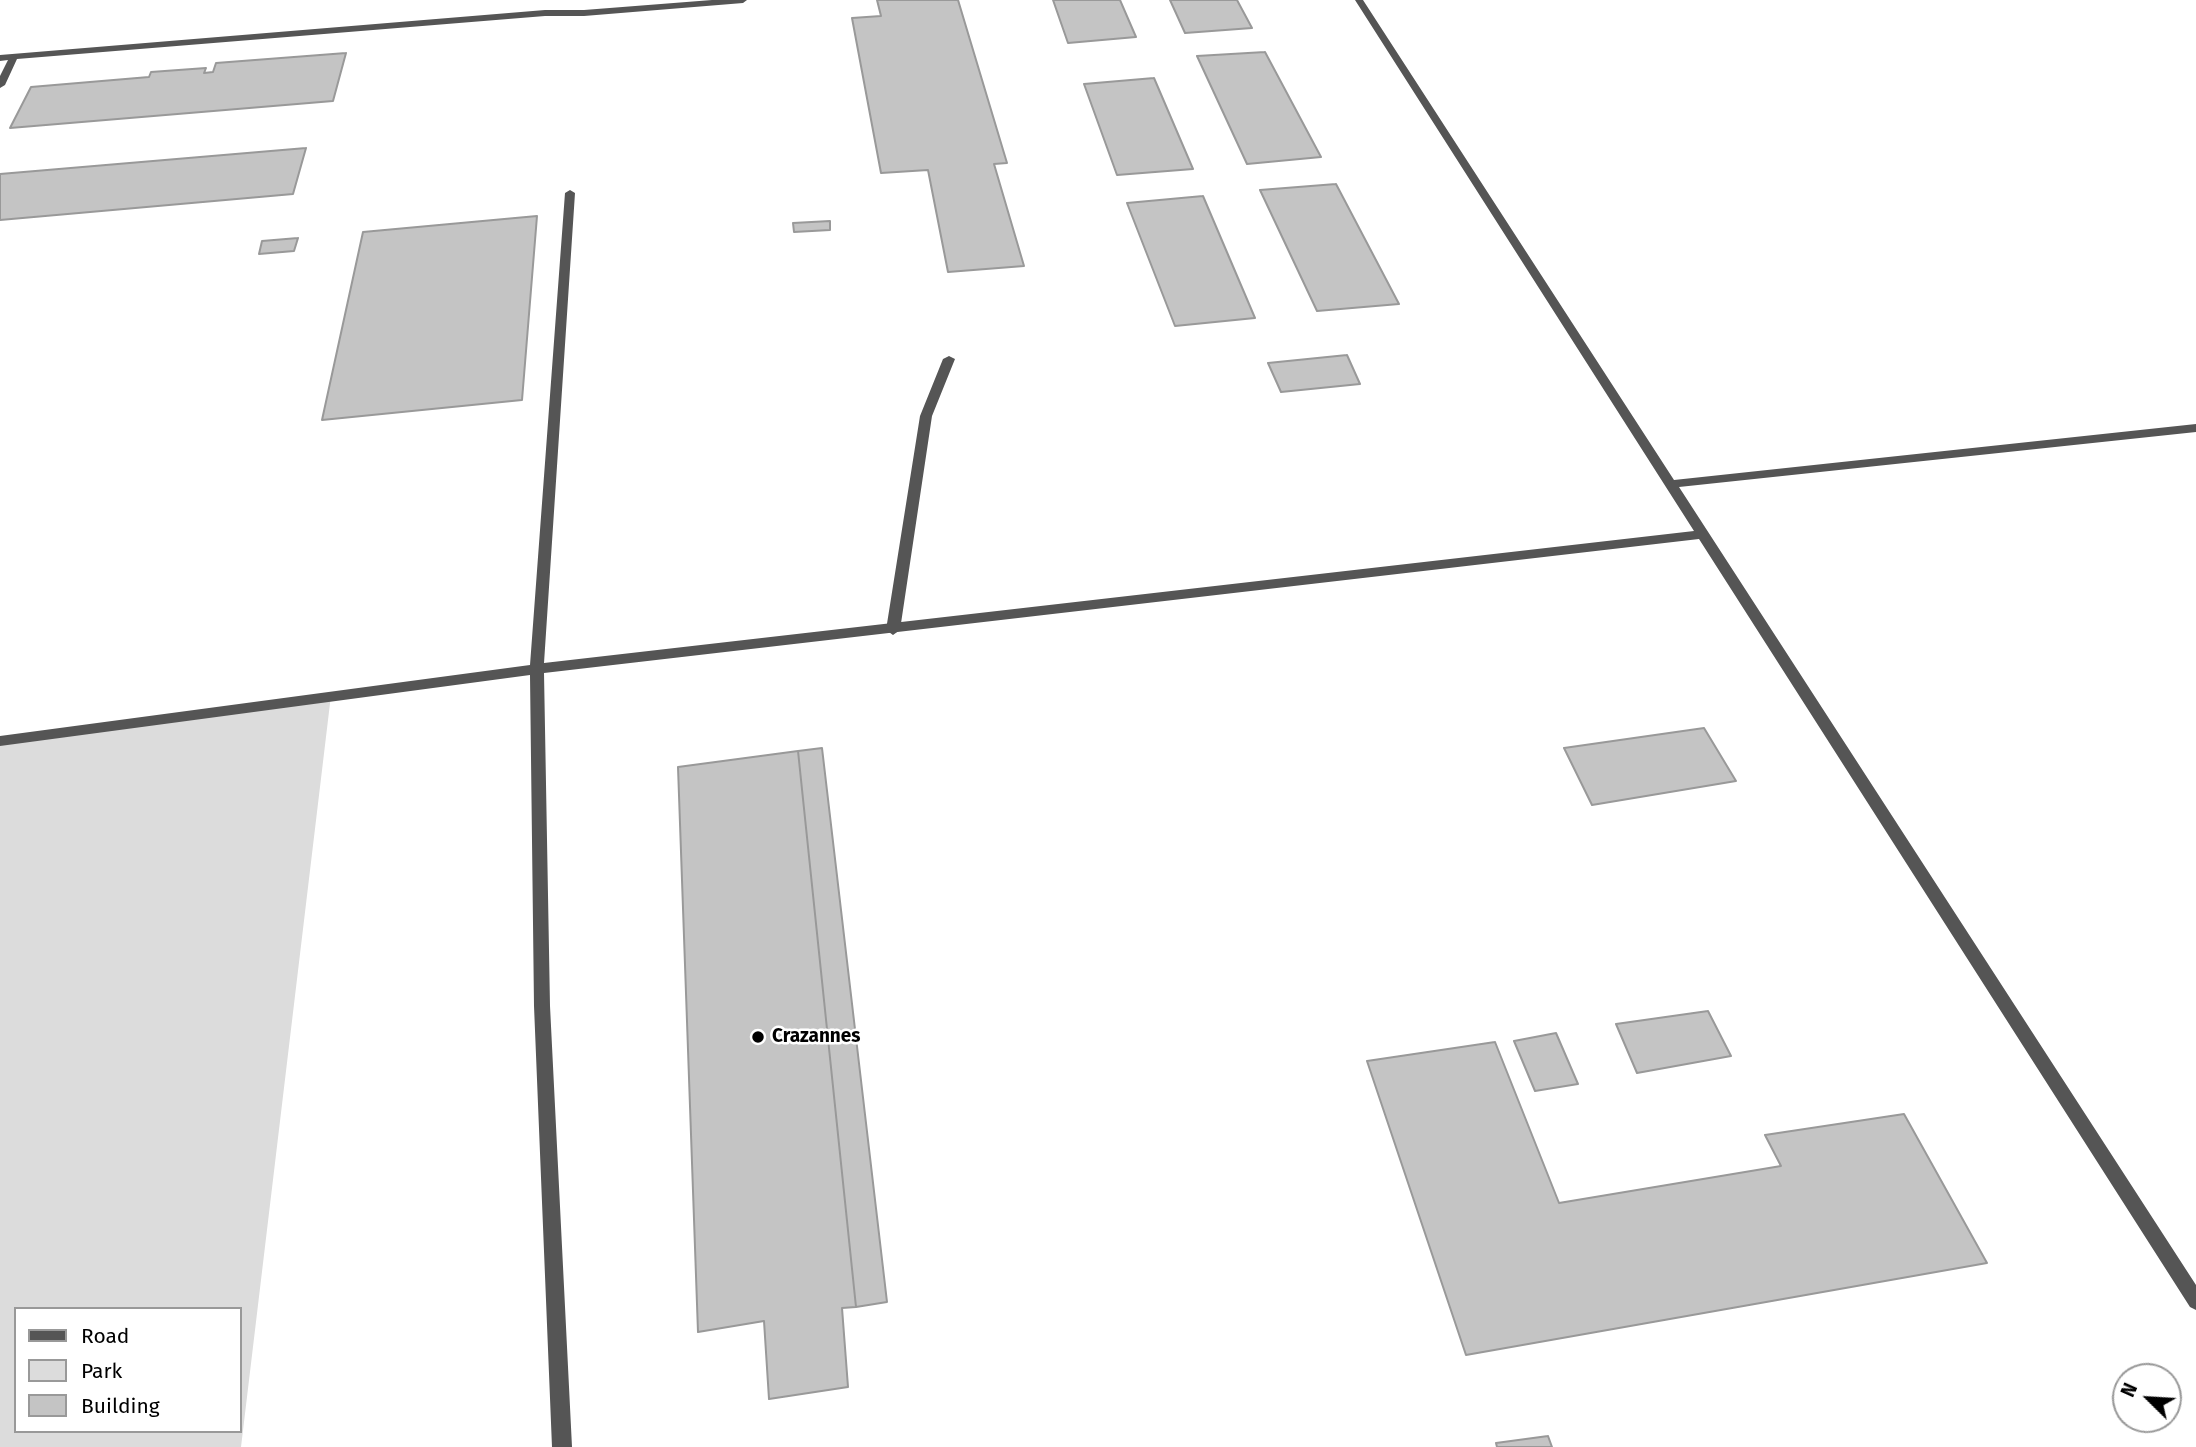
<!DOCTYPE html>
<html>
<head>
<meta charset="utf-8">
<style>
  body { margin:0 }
  #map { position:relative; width:2196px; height:1447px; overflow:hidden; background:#fff; font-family:"Fira Sans",sans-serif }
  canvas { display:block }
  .legend { position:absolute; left:14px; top:1307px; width:228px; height:126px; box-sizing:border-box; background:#fff; border:2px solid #999; margin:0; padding:9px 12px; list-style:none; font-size:21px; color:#000 }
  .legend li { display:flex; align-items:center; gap:14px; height:35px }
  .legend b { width:35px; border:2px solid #999 }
  .north { position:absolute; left:2112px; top:1363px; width:70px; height:70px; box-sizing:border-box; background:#fff; border:2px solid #999; border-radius:50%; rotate:294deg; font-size:19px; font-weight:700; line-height:28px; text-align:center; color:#000 }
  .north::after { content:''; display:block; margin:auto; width:24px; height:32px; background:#000; clip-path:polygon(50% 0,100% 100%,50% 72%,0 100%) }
</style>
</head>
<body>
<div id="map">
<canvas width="2196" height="1447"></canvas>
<ul class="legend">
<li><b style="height:9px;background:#555"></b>Road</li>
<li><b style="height:19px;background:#dcdcdc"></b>Park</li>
<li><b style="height:19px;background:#c4c4c4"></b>Building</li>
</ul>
<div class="north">N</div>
</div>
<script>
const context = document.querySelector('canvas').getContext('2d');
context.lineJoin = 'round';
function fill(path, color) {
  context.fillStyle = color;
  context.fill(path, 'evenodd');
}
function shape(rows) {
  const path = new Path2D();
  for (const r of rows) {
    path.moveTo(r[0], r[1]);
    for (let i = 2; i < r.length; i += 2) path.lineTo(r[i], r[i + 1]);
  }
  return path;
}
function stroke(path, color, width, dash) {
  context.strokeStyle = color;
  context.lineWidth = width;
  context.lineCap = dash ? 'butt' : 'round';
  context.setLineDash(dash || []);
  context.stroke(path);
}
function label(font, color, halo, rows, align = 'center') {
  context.font = font + ' "Fira Sans",sans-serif';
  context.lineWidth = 5;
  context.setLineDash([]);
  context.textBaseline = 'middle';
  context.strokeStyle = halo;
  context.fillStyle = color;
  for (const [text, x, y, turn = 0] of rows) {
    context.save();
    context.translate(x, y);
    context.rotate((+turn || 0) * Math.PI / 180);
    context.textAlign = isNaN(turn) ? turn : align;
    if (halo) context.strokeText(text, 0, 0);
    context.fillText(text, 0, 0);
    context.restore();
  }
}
const green = shape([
  [331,695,241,1447,0,1447,0,741],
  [16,1309,240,1309,240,1431,16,1431]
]);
const building = shape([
  [877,0,958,0,1007,163,994,164,1024,266,948,272,928,170,881,173,852,18,881,16,877,0],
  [1053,0,1120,0,1136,37,1068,43,1053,0],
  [1170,0,1237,0,1252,28,1185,33,1170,0],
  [1265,52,1321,157,1247,164,1197,56,1265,52],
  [346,53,333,101,10,128,31,87,149,77,151,72,206,68,204,73,213,72,216,63,346,53],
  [1154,78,1193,169,1117,175,1084,84,1154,78],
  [306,148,293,194,0,220,0,174,306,148],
  [1336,184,1399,304,1317,311,1260,190,1336,184],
  [1203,196,1255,318,1175,326,1127,203,1203,196],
  [537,216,522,400,322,420,363,232,537,216],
  [830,221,830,230,794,232,793,223,830,221],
  [298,238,294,251,259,254,262,241,298,238],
  [1347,355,1360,384,1281,392,1268,363,1347,355],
  [1704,728,1736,781,1592,805,1564,748,1704,728],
  [822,748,887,1302,856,1307,798,751,822,748],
  [798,751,856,1307,842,1308,848,1387,769,1399,764,1321,698,1332,678,767,798,751],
  [1708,1011,1731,1056,1637,1073,1616,1024,1708,1011],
  [1556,1033,1578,1084,1535,1091,1514,1041,1556,1033],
  [1495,1042,1559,1203,1781,1166,1765,1135,1904,1114,1987,1263,1466,1355,1367,1061,1495,1042],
  [1548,1436,1552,1447,1497,1447,1496,1443,1548,1436]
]);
const lane = shape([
  [712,0,747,0,743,3,584,16,545,16,17,59,5,85,0,88,0,76,8,60,0,61,0,55,545,10,584,10,712,0],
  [1355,0,1363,0,1674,480,2196,424,2196,432,1679,487,2196,1285,2196,1310,2190,1307,1699,539,544,673,550,1006,572,1447,552,1447,534,1006,530,675,0,746,0,736,530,665,565,193,570,190,575,193,544,663,1694,531,1355,0]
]);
const street = shape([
  [949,356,955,359,932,416,900,630,893,635,886,630,920,416,943,359,949,356]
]);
const markers = [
  [758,1037,7,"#000"]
];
const poiNames = [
  ["Crazannes",772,1037]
];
fill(green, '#dcdcdc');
fill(building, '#c4c4c4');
stroke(building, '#999', 2);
fill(lane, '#555');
fill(street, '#555');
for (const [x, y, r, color] of markers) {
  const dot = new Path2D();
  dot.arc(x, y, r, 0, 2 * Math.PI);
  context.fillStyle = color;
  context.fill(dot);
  stroke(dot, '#fff', 2.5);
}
label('bold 19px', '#000', '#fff', poiNames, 'left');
</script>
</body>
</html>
